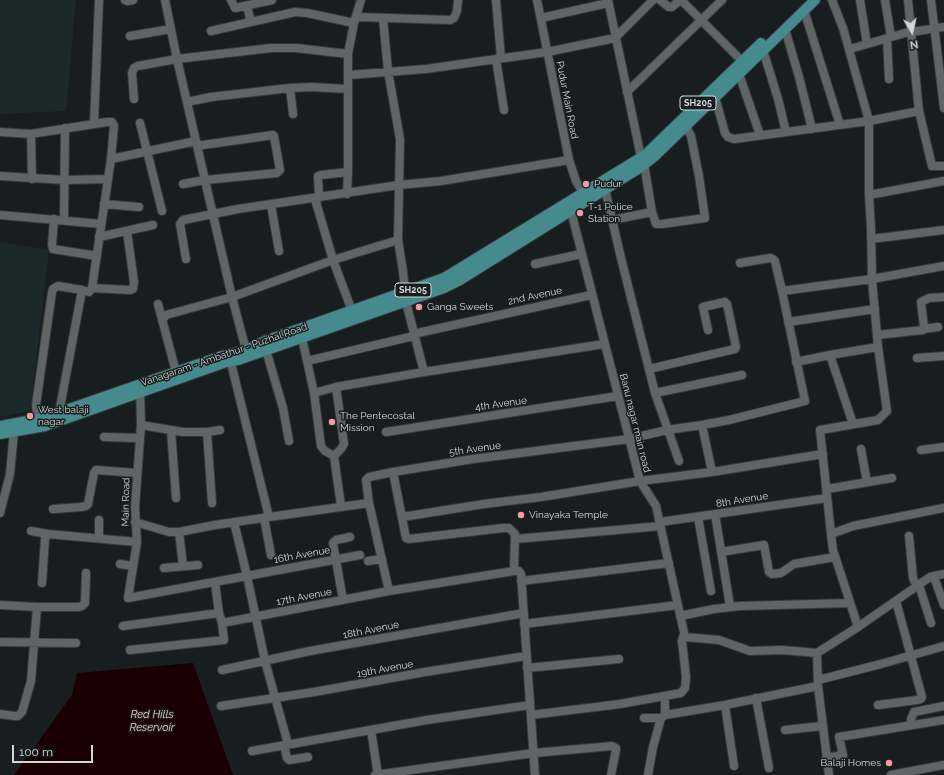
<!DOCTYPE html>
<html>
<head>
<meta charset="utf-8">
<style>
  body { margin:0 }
  #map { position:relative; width:944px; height:775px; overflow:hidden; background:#181e1f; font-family:Raleway,sans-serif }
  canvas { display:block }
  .north { position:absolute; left:892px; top:12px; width:40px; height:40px; -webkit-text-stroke:3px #181e1f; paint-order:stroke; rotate:171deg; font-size:11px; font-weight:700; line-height:16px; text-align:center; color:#d2d6d6 }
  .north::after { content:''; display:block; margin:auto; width:14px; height:18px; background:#d2d6d6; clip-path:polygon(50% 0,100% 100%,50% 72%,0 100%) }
  .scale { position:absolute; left:12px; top:745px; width:81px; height:18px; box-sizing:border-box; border:2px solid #d2d6d6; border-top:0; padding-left:5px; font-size:12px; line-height:14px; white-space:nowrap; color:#d2d6d6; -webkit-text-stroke:3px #181e1f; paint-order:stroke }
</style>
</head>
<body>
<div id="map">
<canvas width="944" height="775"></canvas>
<div class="north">N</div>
<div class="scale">100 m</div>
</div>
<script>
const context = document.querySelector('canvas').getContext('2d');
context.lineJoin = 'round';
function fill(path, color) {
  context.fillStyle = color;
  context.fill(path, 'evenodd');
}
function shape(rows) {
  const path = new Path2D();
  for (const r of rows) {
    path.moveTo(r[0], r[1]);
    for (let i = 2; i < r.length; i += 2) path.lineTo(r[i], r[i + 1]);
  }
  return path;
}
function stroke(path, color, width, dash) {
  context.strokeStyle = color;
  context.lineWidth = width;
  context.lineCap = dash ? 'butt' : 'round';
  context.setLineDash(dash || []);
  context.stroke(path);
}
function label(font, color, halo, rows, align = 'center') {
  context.font = font + ' Raleway,sans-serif';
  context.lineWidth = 3;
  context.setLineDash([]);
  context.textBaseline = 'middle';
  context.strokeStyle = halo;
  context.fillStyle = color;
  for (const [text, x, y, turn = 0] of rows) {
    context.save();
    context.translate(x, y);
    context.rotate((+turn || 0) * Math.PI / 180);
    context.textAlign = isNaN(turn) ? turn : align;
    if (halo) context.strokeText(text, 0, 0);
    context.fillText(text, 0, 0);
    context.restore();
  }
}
const built = shape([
  [0,0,76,0,66,111,0,114],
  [0,242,49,250,30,411,0,417]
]);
const water = shape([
  [193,663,233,775,14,775,72,695,77,673]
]);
const minor = shape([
  [99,0,94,124,107,122,112,122,114,126,111,159,196,141],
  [125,0,127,1,133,0],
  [165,0,177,59,232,297,246,350],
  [231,0,235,8,272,0],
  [496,0,501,58],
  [537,0,569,160,576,181,586,198],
  [608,0,641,157],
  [660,0,669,7,672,7,680,0],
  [681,0,742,61],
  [860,0,867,44],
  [885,0,891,37],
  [908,0,919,111,932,166,944,166],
  [931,0,944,108],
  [247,6,251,22],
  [804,10,840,125],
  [357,17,450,20,454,18,457,11,458,0],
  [541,18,608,3],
  [785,29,799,77,812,129],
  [211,31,295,12,307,13,354,23],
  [130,36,171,29],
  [887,38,889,79],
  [850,49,905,33,944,27],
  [763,50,778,99,786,132],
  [496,59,504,110],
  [739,74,760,135],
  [349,75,426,69,547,52,615,38,653,0],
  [290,88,293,114],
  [627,92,722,0],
  [712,93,715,97,725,133,728,137,734,139,869,121,919,111],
  [134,99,132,73,134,68,138,66,177,59,271,48,296,48,348,54],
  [187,102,211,97,290,88,311,87,348,89],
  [140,123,162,211],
  [0,132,31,134,94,124],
  [31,134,32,179],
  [644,164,652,212,656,224,662,224,705,218,699,176,691,136,683,122],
  [0,176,65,180,108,179],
  [183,184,205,180,277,173,280,170,274,136,273,135,203,145,197,145],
  [605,189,621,258,655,393,679,461],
  [347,194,348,172,348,54,354,23,361,0],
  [869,195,944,181],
  [319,198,318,176,321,175,348,172],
  [315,199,333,260,352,311],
  [104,204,139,207],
  [271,205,279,251],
  [571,211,640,481,656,506,685,637],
  [0,215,101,224],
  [54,219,52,245,53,249,97,256],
  [64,220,65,128],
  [612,220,652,212],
  [99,237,153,225],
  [871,239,944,230],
  [398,240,403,271,406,302,424,372],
  [186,259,180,224,183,220,238,209,399,185,441,181,569,160],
  [740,263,770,258,773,259,775,261,782,291],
  [535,264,581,254],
  [92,288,130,290,133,289,134,282,127,231],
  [158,304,176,372],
  [163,319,166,315,232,297,333,260,398,240,400,139,388,71,383,18],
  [788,322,875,309],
  [923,329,938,327],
  [413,334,591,295],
  [877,335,923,330,924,327,921,302,929,298,944,297],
  [302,338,314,393,321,446,325,451,334,456,341,449,344,444,336,387],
  [266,350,283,408,289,441],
  [229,355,269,517,369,503,389,591,514,571,519,571,521,574,535,775],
  [917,358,944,356],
  [307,361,414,336],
  [796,362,830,355],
  [649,369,735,349,736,347,727,304,725,302,703,307,708,330],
  [140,387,141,425,135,507,137,542,128,598,360,555],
  [314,393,336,387,424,372,604,344],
  [655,393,742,375],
  [59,413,82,290,89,292,92,288,111,159],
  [853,424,830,355,878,347],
  [38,425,36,405,52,292,53,289,58,286,82,290],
  [141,425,183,432,207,432,220,430],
  [702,425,712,472],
  [171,430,176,498],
  [207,432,212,503],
  [386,432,618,396],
  [104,437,139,438],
  [861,449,867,482],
  [921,450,944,447],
  [334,456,341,506],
  [393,472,406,538,409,539,503,528,509,528,515,534,514,571],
  [827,489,892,478],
  [369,503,366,480,369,477,393,472,473,459,629,439,667,430,702,425,729,420,805,401,782,291,872,279,944,266],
  [53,509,81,507,86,506,88,504,94,473,96,470,137,473],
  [0,513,10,474,14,432],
  [715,514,730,606],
  [402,517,484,504,541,497,640,481,712,472,823,454],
  [698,517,711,591],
  [264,518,271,555],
  [135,522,169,532,179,532,215,525,269,517],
  [234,522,247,576,265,661,288,744],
  [660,522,827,498],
  [31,531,48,534,45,539,42,583],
  [179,532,183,566],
  [48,534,137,542],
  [831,534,820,430,878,420,887,411,878,347,872,279,871,228,869,195,869,121,843,28,832,0],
  [909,536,913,578,917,587],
  [99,538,99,520],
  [516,539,661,526],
  [721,552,764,545,769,572,772,574,781,573,794,564,835,557],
  [368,561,382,559],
  [120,564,133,566],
  [164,568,198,565],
  [934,577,944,605],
  [521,581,669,563],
  [919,585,931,623],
  [343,600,333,543,336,540,350,537],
  [0,605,37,607,79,607,82,606,85,603,86,573],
  [680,616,714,609,740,606,850,603],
  [222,623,389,591],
  [524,624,678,605],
  [123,626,219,613],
  [858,627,833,550,831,534,853,526,944,508],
  [685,637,719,640,750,651,782,650,817,653,858,627,930,577,944,574],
  [0,642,76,643],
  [130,650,224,640,222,623,219,613,215,582],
  [817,653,818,686,829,775],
  [527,668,619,659],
  [222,670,310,651,524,613],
  [818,680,881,664,944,646],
  [665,696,665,715],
  [756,698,769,768],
  [725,705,734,766],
  [878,705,917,700,921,699,922,697,896,601],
  [221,706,314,692,425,672,526,656],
  [0,714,14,716,18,716,22,712,25,702,31,681,37,607],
  [531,715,620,704,681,693,685,688,686,677,682,641,683,637,685,637],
  [644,718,661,718,665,715,725,705,818,686],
  [912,725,911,719,914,712,944,706],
  [371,730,378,775],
  [785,730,822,726],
  [284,745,287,758,289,760,308,757],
  [252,751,427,720,530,705],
  [826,758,843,755,839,737,944,720],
  [375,775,534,753,612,746,616,748,616,750,611,775],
  [648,775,653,747,661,718],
  [891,775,944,765]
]);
const major = shape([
  [0,426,43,418,222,356,246,350,265,341,444,278,645,155,761,43],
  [0,434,45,426,226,362,238,360,444,288,460,280,641,167,656,155,815,0]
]);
const markers = [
  [586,184,4,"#f49aa5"],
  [580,213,4,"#f49aa5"],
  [419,307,4,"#f49aa5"],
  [30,416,4,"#f49aa5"],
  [332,422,4,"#f49aa5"],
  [521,515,4,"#f49aa5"],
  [889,763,4,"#f49aa5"]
];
const shields = [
  [698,103,36],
  [413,290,36]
];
const shieldNames = [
  ["SH205",698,103],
  ["SH205",413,290]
];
const streetNames = [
  ["Pudur Main Road",567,100,79],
  ["2nd Avenue",535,296,-12],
  ["Vanagaram - Ambathur - Puzhal Road",224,355,-19],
  ["4th Avenue",501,404,-8],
  ["Banu nagar main road",635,423,76],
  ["5th Avenue",475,449,-8],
  ["8th Avenue",742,500,-9],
  ["Main Road",126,502,-89],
  ["16th Avenue",302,555,-10],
  ["17th Avenue",304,597,-11],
  ["18th Avenue",371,630,-11],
  ["19th Avenue",385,669,-10]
];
const poiNames = [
  ["Pudur",594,184],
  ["T-1 Police",588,207],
  ["Station",588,219],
  ["Ganga Sweets",427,307],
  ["West balaji",38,410],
  ["nagar",38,422],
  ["The Pentecostal",340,416],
  ["Mission",340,428],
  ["Vinayaka Temple",529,515],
  ["Balaji Homes",881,763,"right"]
];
const waterNames = [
  ["Red Hills",152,715],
  ["Reservoir",152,728]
];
fill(built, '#1c292a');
fill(water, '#1a0003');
stroke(minor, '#35393a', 10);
stroke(major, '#35393a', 12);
stroke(minor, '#5e6565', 8);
stroke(major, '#458a8d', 10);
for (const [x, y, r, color] of markers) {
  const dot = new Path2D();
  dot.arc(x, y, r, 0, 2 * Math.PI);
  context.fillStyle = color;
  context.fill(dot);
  stroke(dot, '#181e1f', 1.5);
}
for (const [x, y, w] of shields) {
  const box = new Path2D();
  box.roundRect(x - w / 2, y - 7, w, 14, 3);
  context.fillStyle = '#181e1f';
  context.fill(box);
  stroke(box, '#d2d6d6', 1);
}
label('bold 9px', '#d2d6d6', null, shieldNames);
label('10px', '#d2d6d6', '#181e1f', streetNames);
label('10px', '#d2d6d6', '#181e1f', poiNames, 'left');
label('italic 11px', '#f7c7cc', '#181e1f', waterNames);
</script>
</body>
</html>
